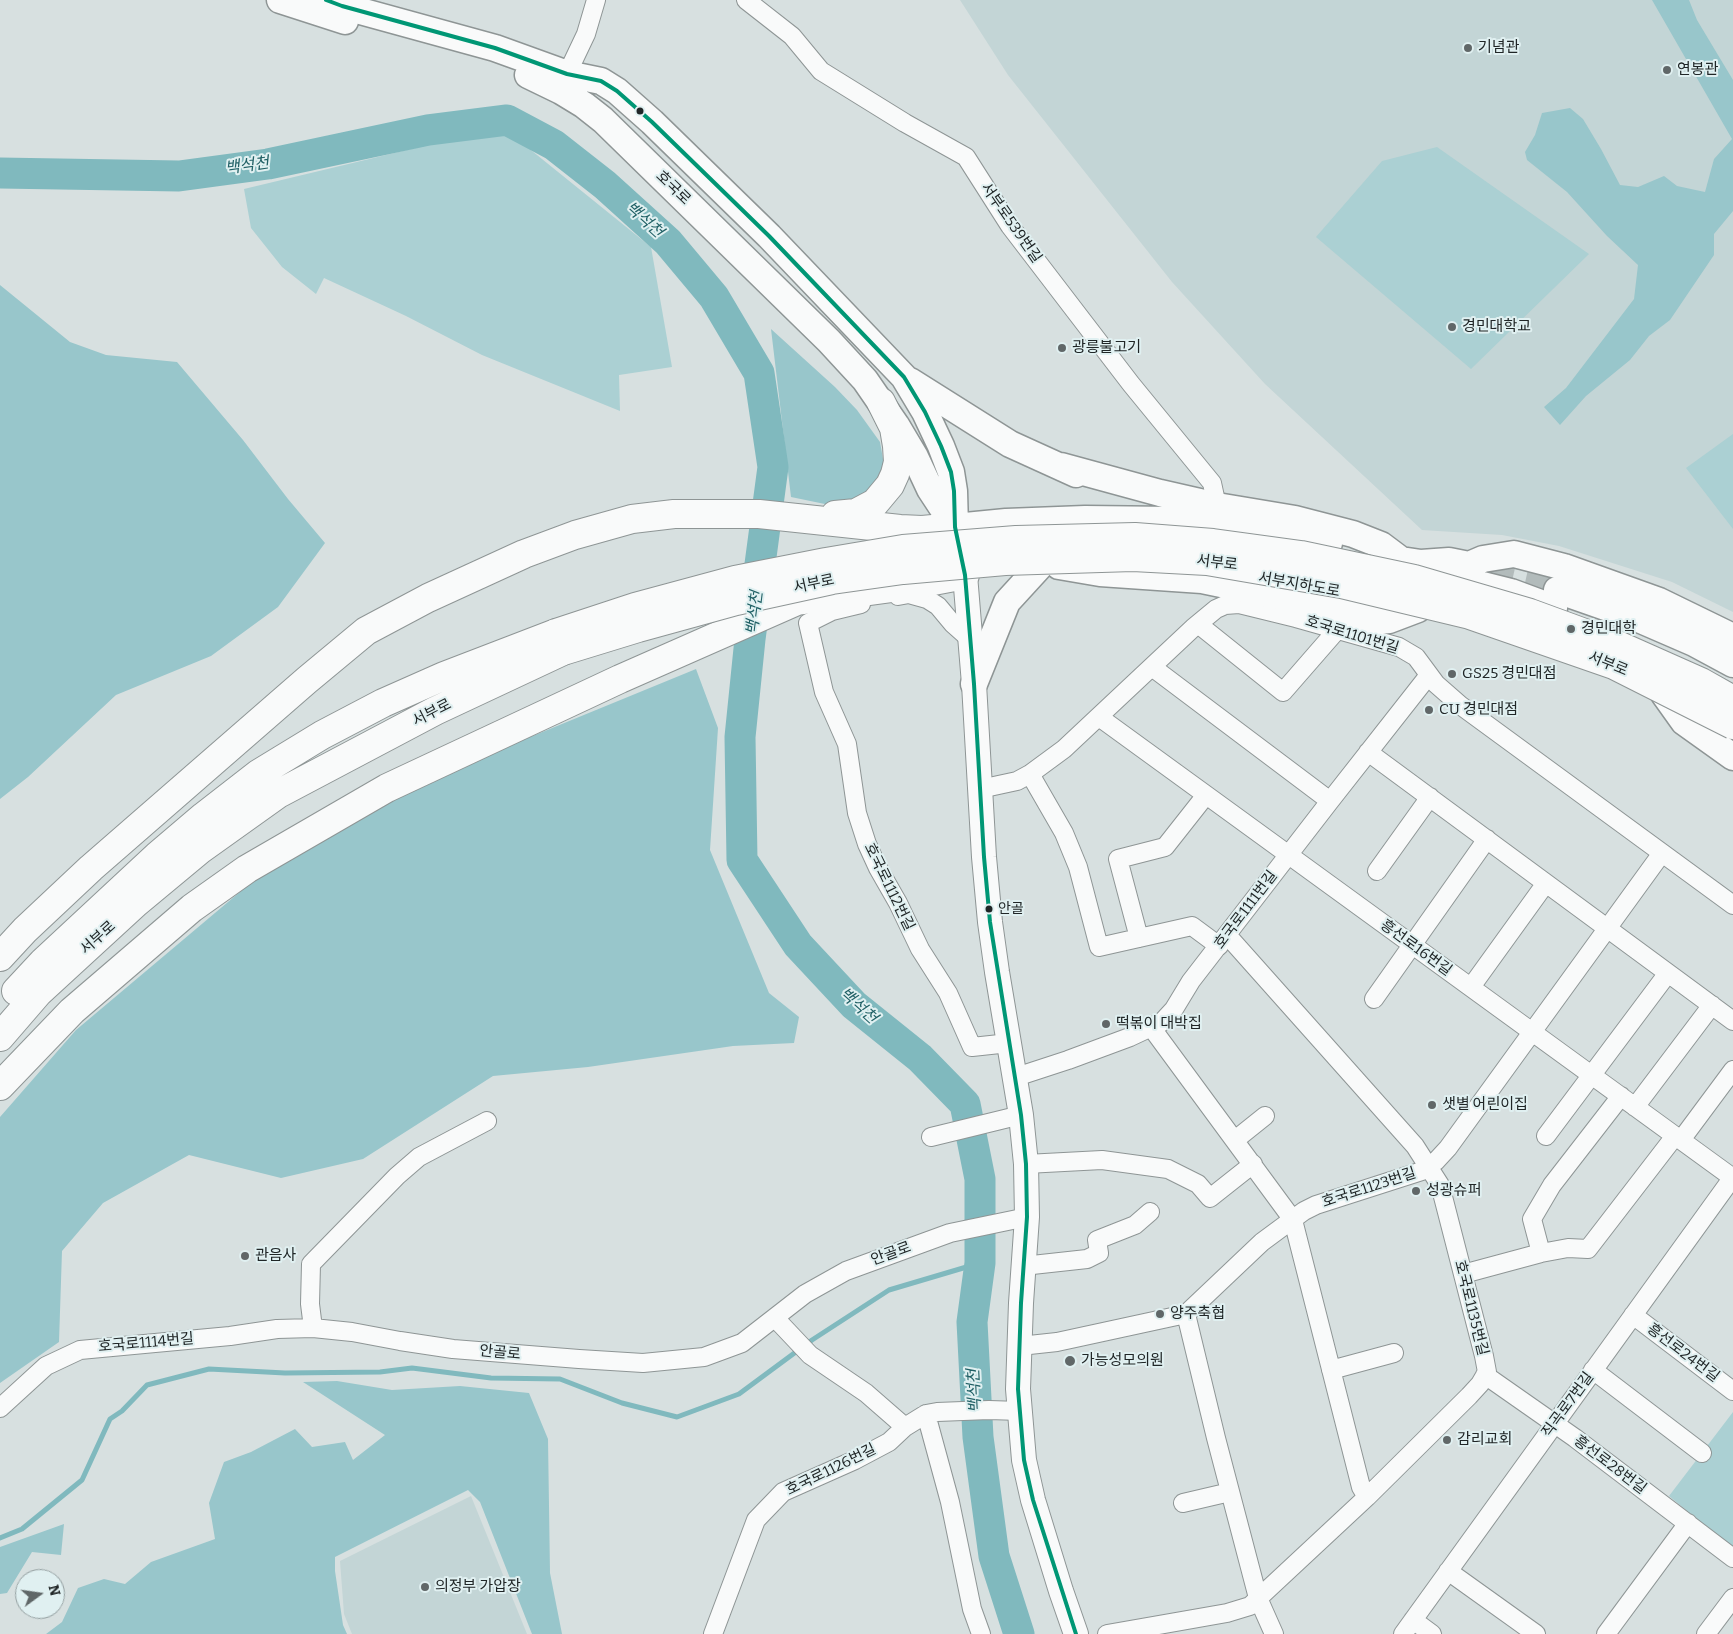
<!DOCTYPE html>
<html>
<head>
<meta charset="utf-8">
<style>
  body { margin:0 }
  #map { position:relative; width:1733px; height:1634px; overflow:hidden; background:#d7e0e0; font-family:Bitter,serif }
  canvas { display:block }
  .north { position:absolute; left:15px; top:1569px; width:50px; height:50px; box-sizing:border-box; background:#e0f0f1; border:1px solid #939fa0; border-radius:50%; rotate:76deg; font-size:14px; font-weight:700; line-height:20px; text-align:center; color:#202627 }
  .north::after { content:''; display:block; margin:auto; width:18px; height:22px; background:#606768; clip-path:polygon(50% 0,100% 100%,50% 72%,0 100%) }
</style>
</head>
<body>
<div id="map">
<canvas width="1733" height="1634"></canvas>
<div class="north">N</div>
</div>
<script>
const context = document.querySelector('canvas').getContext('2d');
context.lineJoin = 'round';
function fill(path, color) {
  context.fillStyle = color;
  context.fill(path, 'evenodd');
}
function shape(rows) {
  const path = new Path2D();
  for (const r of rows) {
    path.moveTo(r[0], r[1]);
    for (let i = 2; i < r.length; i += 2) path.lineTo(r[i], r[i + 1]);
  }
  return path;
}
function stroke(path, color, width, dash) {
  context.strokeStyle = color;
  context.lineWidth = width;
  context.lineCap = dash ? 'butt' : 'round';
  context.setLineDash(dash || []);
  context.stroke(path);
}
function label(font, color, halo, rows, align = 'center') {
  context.font = font + ' Bitter,"Noto Sans KR",serif';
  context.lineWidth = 4;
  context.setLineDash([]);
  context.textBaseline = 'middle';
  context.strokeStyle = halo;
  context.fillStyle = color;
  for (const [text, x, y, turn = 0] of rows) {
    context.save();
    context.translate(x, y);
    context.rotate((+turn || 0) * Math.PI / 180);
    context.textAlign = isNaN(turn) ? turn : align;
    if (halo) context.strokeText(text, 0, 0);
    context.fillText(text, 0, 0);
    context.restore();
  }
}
const built = shape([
  [960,0,1733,0,1733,612,1672,582,1559,546,1502,535,1422,530,1265,384,1172,282,1008,75],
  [471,1496,527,1634,352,1634,344,1614,340,1561]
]);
const green = shape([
  [488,132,511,134,651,247,672,367,619,375,620,411,482,355,406,316,324,278,316,294,282,267,251,228,244,189,461,137],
  [1437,147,1589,254,1471,369,1316,237,1382,161],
  [1733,434,1733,529,1686,468],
  [1733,1412,1733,1549,1669,1496]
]);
const forest = shape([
  [1652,0,1689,0,1697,20,1733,80,1733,211,1714,234,1714,255,1670,320,1649,336,1630,360,1586,396,1560,425,1544,407,1566,388,1634,299,1638,265,1607,236,1567,192,1527,160,1525,152,1535,135,1542,113,1570,108,1583,119,1601,149,1620,185,1638,187,1664,176,1677,186,1705,192,1714,159,1732,139],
  [0,285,70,342,106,355,177,362,243,440,288,499,325,543,278,607,211,656,116,695,28,777,0,799],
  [771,329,835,387,857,410,880,442,886,476,849,509,791,497],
  [696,669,718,728,710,850,769,993,799,1017,794,1043,733,1046,588,1067,493,1076,363,1159,281,1178,189,1155,103,1203,62,1251,59,1342,0,1383,0,1117,76,1030,323,822],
  [337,1381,392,1390,460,1386,529,1393,548,1439,550,1573,562,1634,532,1634,480,1502,468,1490,335,1557,335,1571,343,1625,347,1634,46,1634,62,1622,78,1588,104,1579,125,1584,151,1562,215,1539,209,1503,224,1462,251,1452,295,1429,312,1447,345,1442,353,1460,385,1435,303,1382],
  [64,1524,61,1555,32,1552,7,1593,0,1594,0,1547]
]);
const stream = shape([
  [0,1538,22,1529,82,1480,110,1419,122,1411,147,1385,209,1369,285,1373,380,1372,412,1368,491,1378,560,1379,622,1403,677,1417,739,1394,812,1340,889,1290,980,1263]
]);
const river = shape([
  [0,173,179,176,268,164,428,130,507,120,554,145,605,185,668,242,714,297,759,373,773,467,750,639,740,737,742,860,798,945,854,1005,920,1058,965,1104,980,1179,980,1263,972,1322,978,1437,994,1556,1019,1634]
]);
const primaryTunnel = shape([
  [1487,574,1557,590]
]);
const street = shape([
  [746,0,792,36,821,71,905,123,966,157,1010,226,1131,384,1212,483,1217,506],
  [567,74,586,34,596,0],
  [898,596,909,594,927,599,938,606,953,624,971,640],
  [861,604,832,611,808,623,824,692,847,744,857,813,867,844,878,868,898,903,920,949,948,993,972,1047,1009,1043],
  [1198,624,1283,692,1337,630],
  [1152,667,1330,801],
  [1099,717,1733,1178],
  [1368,752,1733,1021],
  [1030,774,1064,833,1078,867,1099,947,1192,926,1219,946],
  [980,789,1017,781,1030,774,1064,749,1193,628,1216,609,1225,605,1239,604,1296,618,1399,647,1416,657,1436,684,1460,705,1733,905],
  [1377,871,1430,797],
  [1139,938,1118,859,1165,847,1206,795],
  [1471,987,1546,883],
  [1374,999,1487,839],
  [1151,1027,1293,1220,1361,1487,1367,1497],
  [1016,1077,1068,1060,1130,1037,1162,1022,1174,1009,1191,981,1330,801,1429,675],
  [1635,1107,1712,1005],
  [1546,1136,1668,973],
  [931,1137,1021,1115],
  [1235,1140,1265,1116],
  [1681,1140,1733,1070],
  [1026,1164,1102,1160,1168,1169,1198,1184,1210,1198,1253,1164],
  [1541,1253,1532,1219,1552,1185,1621,1096],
  [1023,1266,1087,1259,1099,1253,1097,1240,1135,1225,1150,1212],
  [1463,1274,1541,1253,1568,1248,1588,1249,1675,1136],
  [1186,1314,1216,1438,1258,1598,1274,1634],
  [1633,1315,1733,1391],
  [775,1318,810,1355,866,1393,905,1427],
  [313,1328,310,1304,311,1264,397,1176,419,1157,487,1121],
  [1020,1346,1057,1342,1186,1314,1262,1242,1304,1211,1316,1205,1422,1171,1436,1161,1448,1148,1662,853],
  [1331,1370,1394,1353],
  [1593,1370,1702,1453],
  [1485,1375,1575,1438,1733,1558],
  [0,1408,46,1366,80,1350,230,1336,277,1329,313,1328,352,1332,400,1341,453,1349,579,1359,643,1363,704,1357,742,1343,805,1294,846,1271,950,1233,1027,1217],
  [926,1414,950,1502,972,1609,981,1634],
  [1183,1503,1230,1492],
  [1448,1571,1536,1634],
  [1413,1620,1432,1634],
  [713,1634,756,1520,783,1492,855,1460,889,1442,905,1427,926,1414,937,1412,989,1410,1020,1411],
  [1107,1634,1227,1613,1250,1606,1367,1497,1469,1396,1480,1384,1487,1372,1484,1356,1440,1185,1415,1146,1227,935],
  [1403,1634,1733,1177],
  [1606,1634,1688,1523],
  [1706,1634,1733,1598]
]);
const secondary = shape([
  [965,575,974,684,984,857,990,922,997,972,1021,1115,1026,1164,1027,1217,1021,1303,1018,1389,1024,1460,1033,1500,1061,1591,1076,1634]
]);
const primary = shape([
  [280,0,345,21],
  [326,0,342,6,495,48,567,74,601,81,617,91,652,122,769,236,904,377,925,412,941,446,951,472,954,491,955,527,959,548],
  [528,75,561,91,584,105,603,120,829,341,865,380,896,425,915,457,930,489,955,527],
  [910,381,1010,444,1076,474],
  [1061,466,1160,493,1217,506,1295,519,1353,534,1381,545,1401,560,1421,563,1449,561,1469,565,1483,559,1514,554,1564,567,1659,601,1733,637],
  [955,527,1006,522,1085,519,1174,520,1329,543],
  [1059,566,1100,573,1202,580,1293,599,1379,621,1389,620,1418,609,1434,594],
  [1455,578,1511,592,1554,608],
  [1557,590,1634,617,1694,643,1733,664],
  [1660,683,1664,694,1684,722,1733,757],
  [974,684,1007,602,1040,566]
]);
const highway = shape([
  [835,515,856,513,875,503,890,485,895,474,898,462,897,446,894,428,881,402],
  [0,957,25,930,91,868,307,680,366,631,428,598,524,554,575,535,632,519,674,514,759,514,900,529,922,530,955,527],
  [16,991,43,962,157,856,204,816,258,774,322,735,383,703,444,676,556,633],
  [0,1037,38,993,136,903,201,849,278,794,435,711,563,651],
  [0,1086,72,1011,192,908,247,869,387,788,620,679,797,601,907,586,965,575]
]);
const highwayBridge = shape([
  [556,633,635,607,735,580,826,562,903,549,1016,540,1135,537,1213,543,1301,555,1414,579,1530,613,1620,646,1701,682,1733,700],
  [563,651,638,628,736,601,832,580,903,570,1005,561,1133,557,1207,561,1341,584,1470,615,1614,665,1733,725]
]);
const bus1 = shape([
  [326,0,342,6,495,48,567,74,601,81,617,91,652,122,769,236,904,377,925,412,941,446,951,472,954,491,955,527,965,575,974,684,984,857,990,922,1021,1115,1026,1164,1027,1217,1021,1303,1018,1389,1024,1460,1033,1500,1076,1634]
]);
const markers = [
  [1468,48,5,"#606768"],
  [1667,70,5,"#606768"],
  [640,111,4.5,"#202627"],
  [1452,327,5,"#606768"],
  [1062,348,5,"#606768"],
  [1571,629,5,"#606768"],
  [1452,674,5,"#606768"],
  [1429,710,5,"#606768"],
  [989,909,4.5,"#202627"],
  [1106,1024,5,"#606768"],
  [1432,1105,5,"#606768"],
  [1416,1191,5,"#606768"],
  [245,1256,5,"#606768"],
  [1160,1314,5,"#606768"],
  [1070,1361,6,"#606768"],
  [1447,1440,5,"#606768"],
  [425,1587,5,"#606768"]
];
const busNames = [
  ["안골",998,909]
];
const poiNames = [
  ["기념관",1478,48],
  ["연봉관",1677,70],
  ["경민대학교",1462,327],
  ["광릉불고기",1072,348],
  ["경민대학",1581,629],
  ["GS25 경민대점",1462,674],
  ["CU 경민대점",1439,710],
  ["떡볶이 대박집",1116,1024],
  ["샛별 어린이집",1442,1105],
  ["성광슈퍼",1426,1191],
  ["관음사",255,1256],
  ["양주축협",1170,1314],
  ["가능성모의원",1081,1361],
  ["감리교회",1457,1440],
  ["의정부 가압장",435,1587]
];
const streetNames = [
  ["호국로",673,188,44],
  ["서부로539번길",1011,223,55],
  ["서부로",1217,563,7],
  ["서부로",814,584,-12],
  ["서부지하도로",1299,585,10],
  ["호국로1101번길",1352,635,17],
  ["서부로",1608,664,22],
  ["서부로",432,713,-27],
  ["호국로1112번길",889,887,64],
  ["호국로1111번길",1246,910,-53],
  ["서부로",98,938,-42],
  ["흥선로16번길",1416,948,36],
  ["호국로1123번길",1369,1188,-18],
  ["안골로",891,1254,-20],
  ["호국로1135번길",1471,1308,76],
  ["호국로1114번길",146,1343,-5],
  ["안골로",500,1353,5],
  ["흥선로24번길",1683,1353,37],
  ["직곡로7번길",1568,1405,-54],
  ["흥선로28번길",1610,1465,37],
  ["호국로1126번길",831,1470,-26]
];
const waterNames = [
  ["백석천",247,166,-8],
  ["백석천",644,220,42],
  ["백석천",755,613,-83],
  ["백석천",858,1006,42],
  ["백석천",975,1391,-93]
];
fill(built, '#c3d5d6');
fill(green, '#abd0d3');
fill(forest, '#98c6cb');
stroke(stream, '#80b9be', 5);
stroke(river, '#80b9be', 31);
stroke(primaryTunnel, '#b2bbbb', 26, [26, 13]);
stroke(street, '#8e9595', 20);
stroke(secondary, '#8e9595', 26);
stroke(primary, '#8e9595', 29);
stroke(highway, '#8e9595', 30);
stroke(street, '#f9fafa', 18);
stroke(secondary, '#f9fafa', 24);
stroke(primary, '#f9fafa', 26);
stroke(highway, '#f9fafa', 28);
stroke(highwayBridge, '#8e9595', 30, []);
stroke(highwayBridge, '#f9fafa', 28);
stroke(bus1, '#009775', 4);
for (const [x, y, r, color] of markers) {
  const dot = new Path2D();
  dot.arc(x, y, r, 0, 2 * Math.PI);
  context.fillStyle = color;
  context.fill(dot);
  stroke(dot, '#e0f0f1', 2);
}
label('14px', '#202627', '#e0f0f1', busNames, 'left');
label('15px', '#202627', '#e0f0f1', poiNames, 'left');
label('15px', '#202627', '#e0f0f1', streetNames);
label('italic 16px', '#206065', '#e0f0f1', waterNames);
</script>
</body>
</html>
